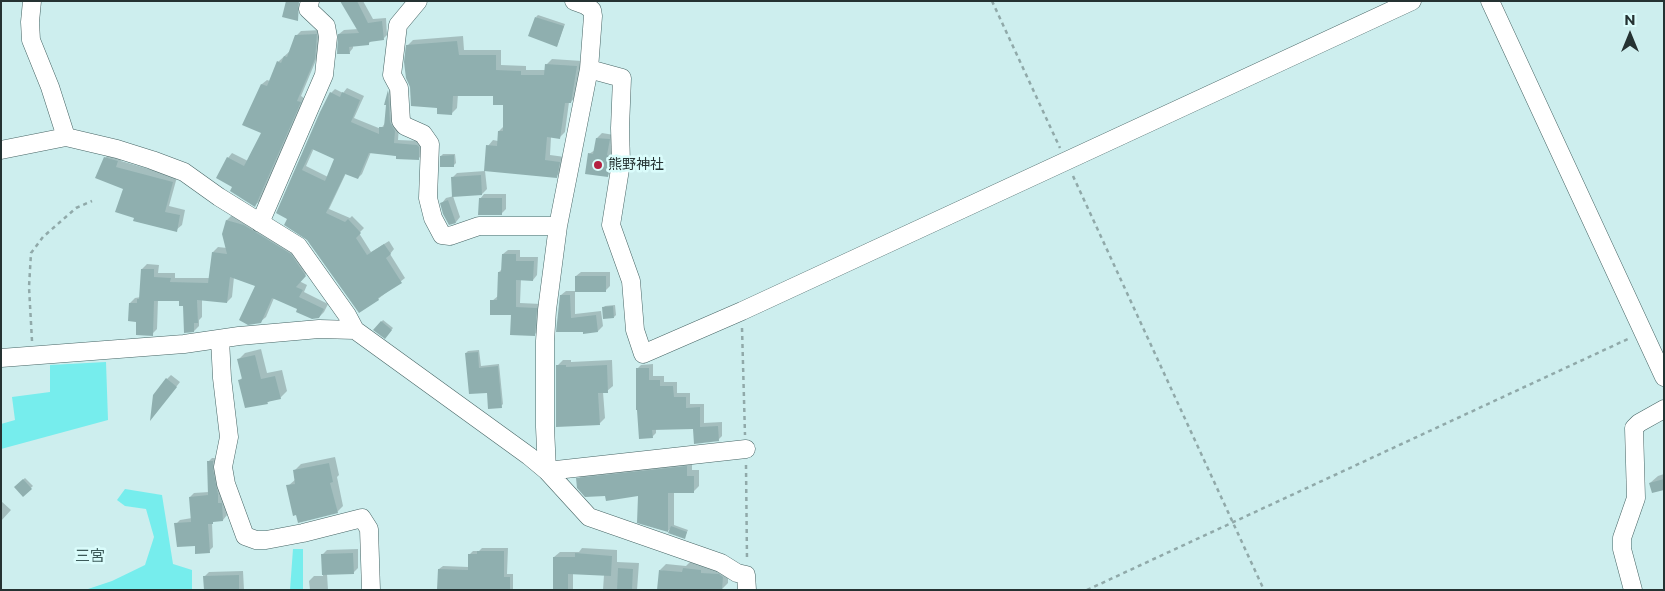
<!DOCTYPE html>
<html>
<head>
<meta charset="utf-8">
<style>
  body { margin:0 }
  #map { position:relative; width:1665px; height:591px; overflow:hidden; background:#cdeeee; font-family:Montserrat,sans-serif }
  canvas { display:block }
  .frame { position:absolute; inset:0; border:2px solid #253232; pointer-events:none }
  .north { position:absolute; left:1605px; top:10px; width:50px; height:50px; -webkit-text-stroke:4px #dafcfb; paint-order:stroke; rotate:0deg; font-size:14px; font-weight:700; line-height:20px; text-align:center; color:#253232 }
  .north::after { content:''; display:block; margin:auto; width:18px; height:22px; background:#253232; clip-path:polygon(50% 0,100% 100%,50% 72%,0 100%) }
</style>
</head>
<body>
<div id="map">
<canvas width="1665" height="591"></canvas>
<div class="frame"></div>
<div class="north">N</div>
</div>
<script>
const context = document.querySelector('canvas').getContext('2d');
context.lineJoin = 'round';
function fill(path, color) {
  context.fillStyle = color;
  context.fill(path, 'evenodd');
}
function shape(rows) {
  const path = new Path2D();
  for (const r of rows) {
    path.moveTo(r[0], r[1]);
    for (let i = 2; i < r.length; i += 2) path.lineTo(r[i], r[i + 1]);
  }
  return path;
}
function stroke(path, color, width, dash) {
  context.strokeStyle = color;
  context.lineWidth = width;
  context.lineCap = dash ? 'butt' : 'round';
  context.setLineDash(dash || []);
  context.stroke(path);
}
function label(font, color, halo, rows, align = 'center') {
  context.font = font + ' Montserrat,"Noto Sans JP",sans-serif';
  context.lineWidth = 5;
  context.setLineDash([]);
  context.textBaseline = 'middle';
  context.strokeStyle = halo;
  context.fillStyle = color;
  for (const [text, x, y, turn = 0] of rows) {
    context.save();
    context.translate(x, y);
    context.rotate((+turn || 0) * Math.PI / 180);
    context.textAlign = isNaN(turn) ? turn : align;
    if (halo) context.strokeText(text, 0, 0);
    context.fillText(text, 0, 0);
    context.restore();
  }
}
const green = shape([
  [106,362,108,420,1,449,1,424,15,420,12,397,50,392,50,365],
  [125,489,162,495,173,564,192,570,192,590,85,590,112,581,145,565,154,537,146,509,125,506,117,500],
  [293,549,303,549,303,590,290,590]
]);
const shadow = shape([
  [342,1,363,1,373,19,386,18,387,35,383,39,372,40,368,44,353,45,353,48,349,53,339,34,344,30,358,29],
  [538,15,565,24,557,46,536,17],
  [321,30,319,53,301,96,304,98,260,201,255,205,234,186,228,158,232,153,248,161,262,133,262,84,267,80,270,81,278,62,290,51,296,36,301,31],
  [463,36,464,50,501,50,501,65,526,66,526,70,546,70,546,65,552,59,582,61,576,96,571,102,569,102,565,132,559,138,551,137,550,155,565,157,562,171,556,176,488,146,493,140,498,141,499,131,504,126,505,103,494,95,458,94,457,108,452,113,439,107,407,46,413,40],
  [347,88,364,96,354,118,381,129,385,123,388,104,385,104,389,91,392,88,399,126,398,140,422,141,422,155,418,159,371,152,362,174,358,178,346,173,329,209,350,218,352,216,364,228,359,233,371,252,389,241,394,249,390,254,405,278,378,299,307,239,289,218,277,213,331,93,335,89,343,93],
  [314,148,336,159,328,177,306,166],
  [602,133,614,135,611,151,614,152,612,171,607,176,589,154,595,150,597,138],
  [111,152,123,155,121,161,177,177,169,206,185,210,182,225,176,230,124,188,105,158],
  [443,154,455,154,456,163,454,165,441,156],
  [485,171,487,189,482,194,453,196,460,217,456,222,449,224,442,203,446,198,454,196,452,178,457,173],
  [484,194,506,194,506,209,501,214,480,199],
  [232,215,249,221,295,249,310,270,299,281,307,285,304,292,328,304,324,312,319,317,274,298,266,317,260,322,256,285,234,277,232,297,227,302,202,299,202,317,199,320,199,326,194,331,184,305,180,300,158,300,157,329,152,334,137,320,130,303,135,298,141,297,142,269,147,264,159,265,158,273,175,273,175,278,210,278,213,252,218,247,227,248,227,220],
  [508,250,520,250,520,257,538,257,537,275,533,280,521,279,520,303,541,304,539,330,534,335,513,314,492,301,498,296,499,272,502,269,503,254],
  [581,272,610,272,610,286,605,291,575,291,575,314,601,311,603,326,598,331,558,331,561,295,566,291,576,291,576,276],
  [615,305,616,315,614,317,603,308,605,306],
  [383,320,393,328,385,337,375,330],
  [261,349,267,373,282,370,287,391,280,398,271,400,267,403,239,381,243,377,238,360,245,353],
  [479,350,481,366,499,364,503,404,501,406,488,391,466,353,468,351],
  [563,360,571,360,571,362,612,360,613,386,607,391,603,392,605,418,599,424,557,366],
  [653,364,653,376,664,376,664,382,677,382,677,393,690,393,690,404,704,404,704,423,722,422,722,436,718,440,694,428,656,428,656,433,652,437,637,369,641,365],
  [171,375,180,382,154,415,167,379],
  [335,457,339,475,337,477,343,506,337,512,297,514,288,486,296,479,294,471,301,464],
  [212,458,217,458,226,499,227,515,223,520,215,520,212,523,213,547,209,551,196,544,176,524,180,520,192,518,190,497,194,493,209,492,208,462],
  [692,461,692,470,699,470,699,486,693,492,674,492,674,525,688,530,684,538,672,527,668,531,639,494,606,495,578,479,584,473],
  [1664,474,1664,489,1650,483,1658,476],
  [25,478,33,486,23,495,15,487],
  [1,501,11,510,1,521],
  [482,548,508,548,507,574,513,574,513,590,439,590,439,569,443,566,469,567,469,555,473,551,479,551],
  [582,548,617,550,617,562,639,563,637,590,603,590,604,575,573,573,573,590,554,590,554,557,560,552,579,552],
  [358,549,358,568,354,572,327,574,328,590,310,590,309,581,314,576,323,576,322,555,327,550],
  [690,562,707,564,706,568,725,569,728,571,728,583,722,589,660,570,666,564,686,566],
  [243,571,244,590,205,590,205,576,209,572]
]);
const building = shape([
  [286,1,299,1,298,21,282,17],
  [340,1,357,1,368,23,382,21,384,40,369,42,369,45,349,47,350,54,337,54,338,34,359,33],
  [535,17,564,26,557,47,528,36],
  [317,34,315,59,297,101,301,102,255,207,230,191,232,187,216,178,227,157,244,166,261,133,242,125,261,84,267,86,277,61,281,63,284,56,287,57,295,35],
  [457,41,459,55,496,55,496,70,521,71,521,75,544,75,545,64,577,66,571,103,565,103,560,139,547,137,545,160,560,162,557,178,484,171,486,145,497,146,498,131,503,131,503,105,493,105,493,96,453,96,452,115,437,114,437,108,411,106,410,87,406,78,404,62,406,45],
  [388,90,390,122,395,131,394,143,417,145,419,147,419,160,396,159,396,156,369,153,358,179,345,174,326,213,345,222,348,219,361,233,356,238,367,255,384,244,391,254,386,258,402,283,378,298,379,300,359,313,307,240,284,225,287,219,276,213,320,112,330,92,340,97,342,92,360,100,351,122,379,134,379,127,384,127,386,105,384,105],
  [312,149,334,159,325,181,302,170],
  [596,138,610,139,607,155,610,156,610,162,608,177,585,174,588,153,593,154],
  [454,155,454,167,440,167,440,156],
  [104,157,118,161,116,167,173,182,165,212,180,215,177,232,133,221,134,218,115,212,123,189,95,178],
  [481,175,482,195,452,197,451,177],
  [479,198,502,198,502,215,478,215],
  [448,200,456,223,449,225,443,214,440,203],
  [226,220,244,225,291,254,306,276,296,287,303,290,299,297,324,309,319,318,312,319,296,312,297,309,272,298,261,323,248,325,239,320,255,286,230,277,227,303,197,300,198,323,194,323,194,332,184,333,183,306,179,306,179,301,154,301,153,336,136,335,136,322,128,321,129,303,137,303,137,299,139,299,141,269,154,269,154,277,171,278,170,282,208,283,212,252,227,254,222,234],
  [502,254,516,254,516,261,534,261,533,281,516,280,516,307,537,308,535,336,510,335,511,315,490,315,490,300,497,300,498,272,501,272],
  [575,276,606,276,606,292,575,292],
  [560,295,570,295,571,318,596,315,598,332,583,334,583,332,556,332],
  [613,306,614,318,603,319,602,307],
  [381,321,392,330,385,339,373,330],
  [478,352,479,368,498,366,502,408,488,409,487,393,469,394,465,353],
  [255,355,261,379,275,376,281,399,267,402,268,404,245,408,238,380,242,379,237,359],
  [556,365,566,365,566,367,607,365,608,393,598,393,600,425,556,427],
  [636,368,649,368,649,380,660,380,660,386,673,386,674,397,686,397,686,408,700,407,700,427,718,426,719,441,694,444,693,429,652,430,653,438,639,439,637,410,636,410],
  [166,378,177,387,150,421,153,395],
  [207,461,213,461,213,469,218,494,218,503,222,503,223,521,213,522,213,524,208,524,210,553,195,554,195,546,177,547,174,523,191,522,189,497,208,495],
  [329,463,333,482,330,483,338,513,298,523,296,515,293,516,286,485,295,484,293,470],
  [687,466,687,476,694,476,694,493,668,493,668,532,637,523,638,496,606,501,605,496,585,497,577,488,576,478],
  [23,479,32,489,23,497,14,487],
  [1664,479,1664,490,1652,493,1649,483],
  [671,526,687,532,685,539,668,533],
  [477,551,504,551,504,577,510,577,510,589,437,590,438,569,468,570,468,554,477,554],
  [353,553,354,574,322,575,321,554],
  [575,553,612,556,611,576,568,574,568,590,553,590,553,557,575,557],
  [618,568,633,569,632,590,617,590],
  [683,568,701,570,701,573,719,574,723,577,722,590,657,590,659,570,682,572],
  [239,575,239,590,204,590,203,576]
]);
const path = shape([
  [992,1,1060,148],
  [1073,176,1264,590],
  [742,328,745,435],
  [32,341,29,287,31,253,43,237,76,208,92,201],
  [746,465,747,560],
  [1087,590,1630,338]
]);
const minor = shape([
  [32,1,30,22,31,40,50,87,66,137],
  [418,1,398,25,392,75,399,88,401,121,405,126,423,134,430,144,428,198,433,218,442,235,450,236,479,226,558,226],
  [1490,1,1664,377],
  [589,69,622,78,620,128,621,163,611,225,631,281,635,330,643,354,742,311,1412,1],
  [1,150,66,137,117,149,152,160,184,172,219,197,298,246,347,315,355,330,529,456,547,471,589,517,721,563,737,573,746,575,747,590],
  [260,223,324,75,328,37,326,26,308,9,310,1],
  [220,339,222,378,229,437,223,467,226,484,245,536,256,540,266,540,303,533,362,518,369,529,371,590],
  [1,358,184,344,239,336,319,329,355,330],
  [547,471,545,427,545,341,547,310,558,226,589,69,593,16,592,10,585,5,574,1],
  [547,471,746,449],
  [1633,590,1622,549,1622,538,1636,498,1634,428,1639,423,1664,409]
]);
const markers = [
  [598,165,5,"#b42141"]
];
const poiNames = [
  ["熊野神社",608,165]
];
const neighbourhoodNames = [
  ["三宮",90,557]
];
fill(green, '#76eded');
fill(shadow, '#0003');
fill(building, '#8fafaf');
stroke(minor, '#466464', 19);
stroke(path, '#90a9a9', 2.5, [4, 4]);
stroke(minor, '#fff', 18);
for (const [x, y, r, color] of markers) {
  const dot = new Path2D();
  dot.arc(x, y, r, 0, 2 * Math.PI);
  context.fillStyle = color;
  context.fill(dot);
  stroke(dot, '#dafcfb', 2);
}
label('14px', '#253232', '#dafcfb', poiNames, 'left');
label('15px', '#3b5958', '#dafcfb', neighbourhoodNames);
</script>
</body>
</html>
